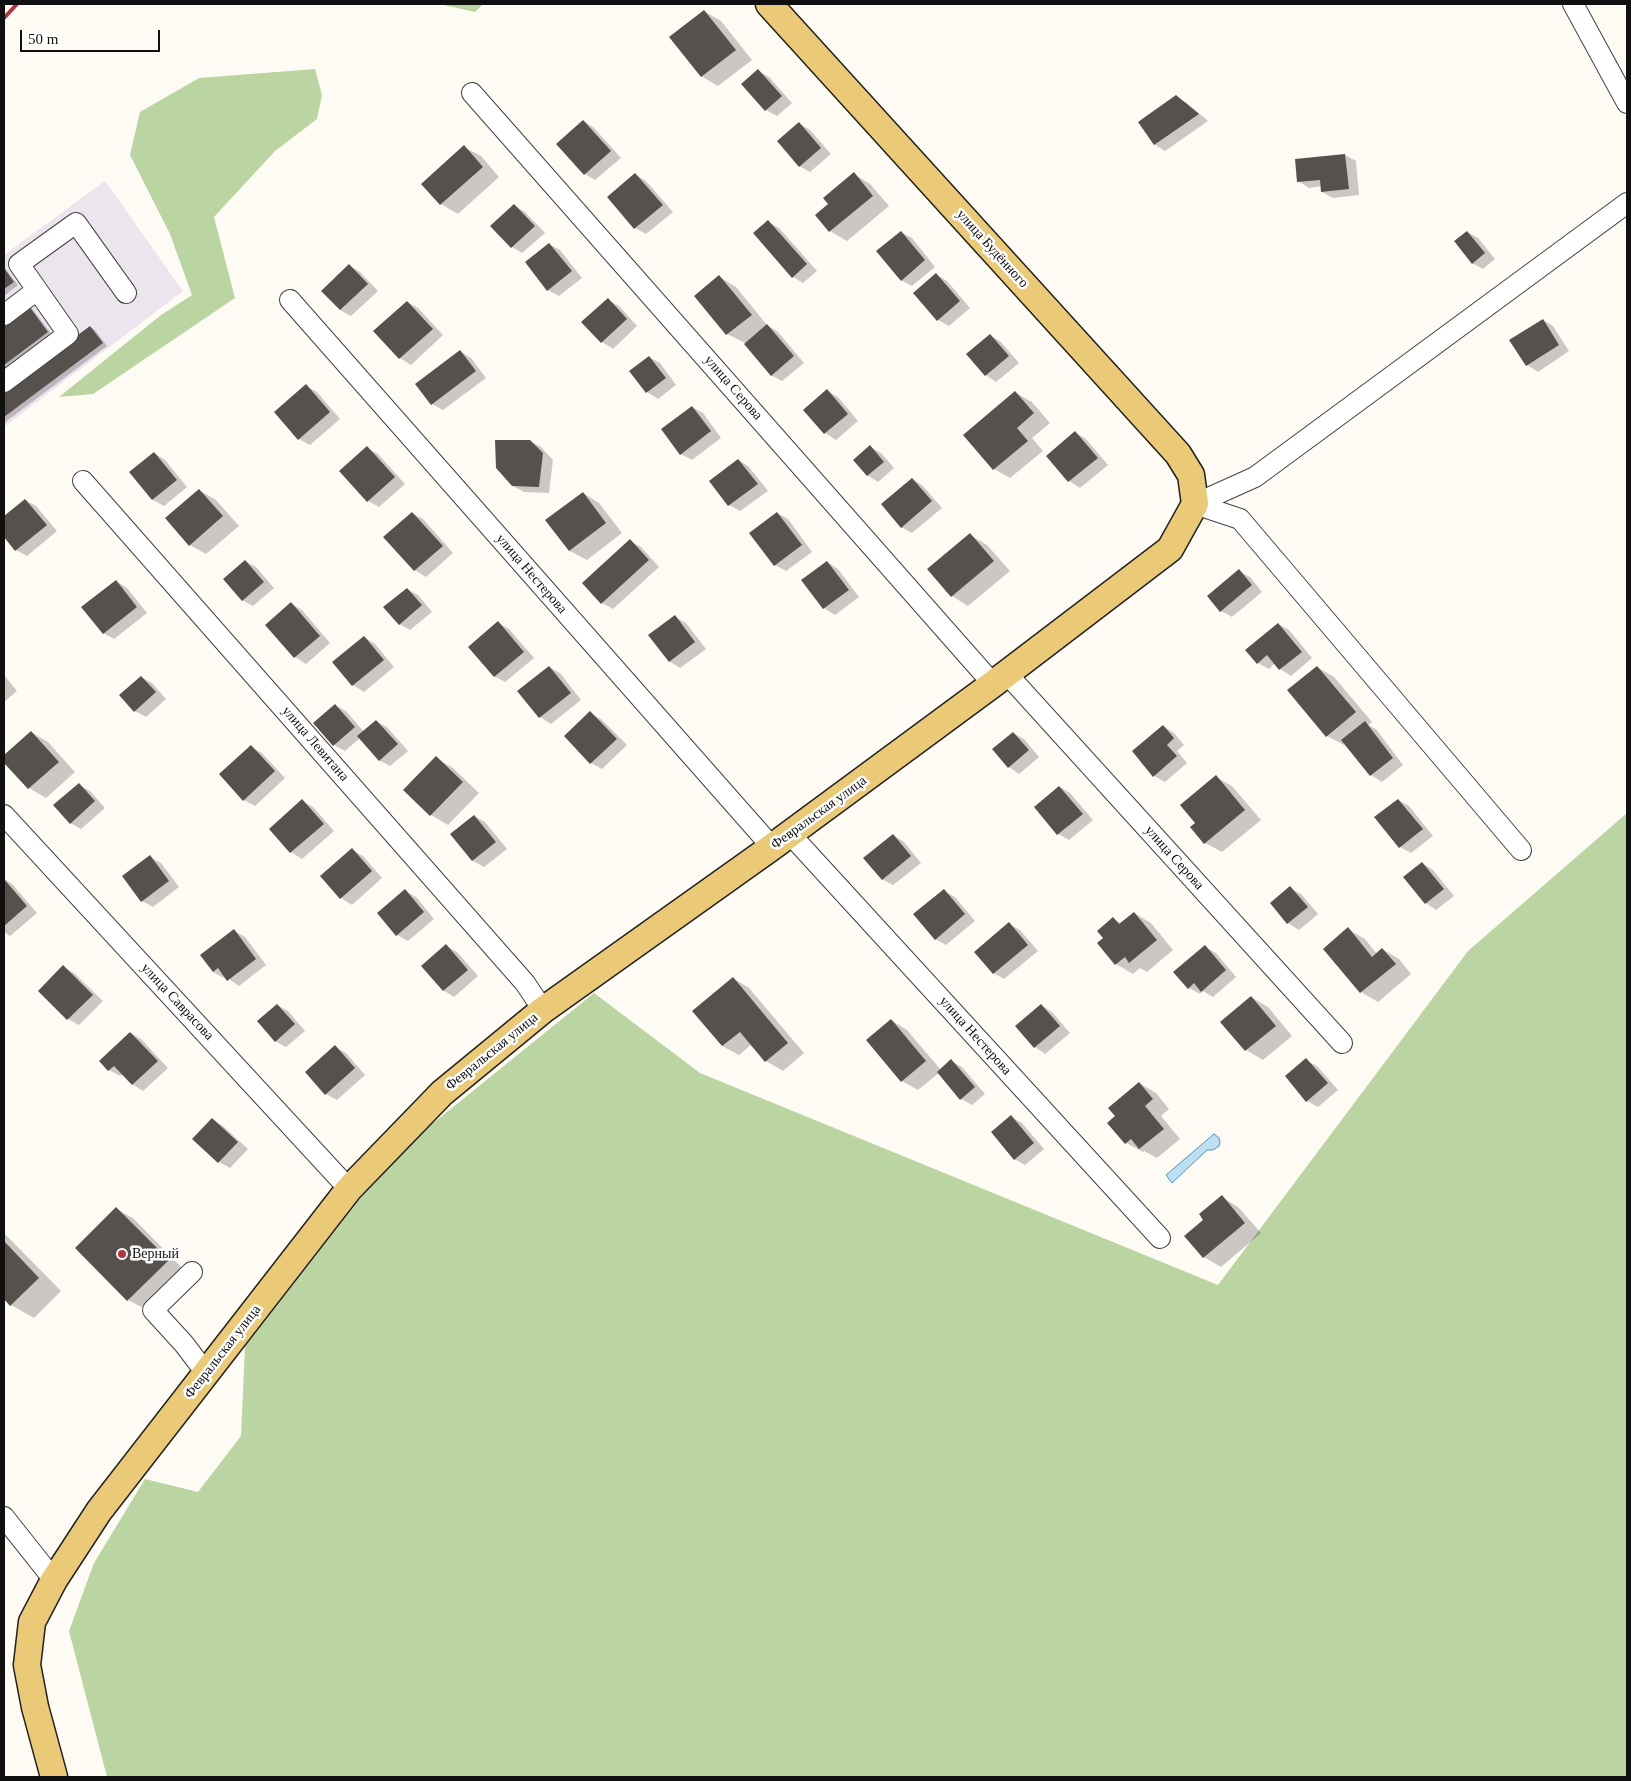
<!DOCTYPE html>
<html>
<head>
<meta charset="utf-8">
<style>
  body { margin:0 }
  #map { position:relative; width:1631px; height:1781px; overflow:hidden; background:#fefbf4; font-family:"Times New Roman",serif }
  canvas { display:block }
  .frame { position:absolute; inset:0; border:5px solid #101010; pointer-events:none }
  .scale { position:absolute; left:20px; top:30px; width:140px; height:22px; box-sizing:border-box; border:2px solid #101010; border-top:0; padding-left:6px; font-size:15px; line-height:18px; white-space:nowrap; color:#101010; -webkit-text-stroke:4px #fff; paint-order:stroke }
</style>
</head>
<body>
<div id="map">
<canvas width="1631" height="1781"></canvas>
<div class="frame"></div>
<div class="scale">50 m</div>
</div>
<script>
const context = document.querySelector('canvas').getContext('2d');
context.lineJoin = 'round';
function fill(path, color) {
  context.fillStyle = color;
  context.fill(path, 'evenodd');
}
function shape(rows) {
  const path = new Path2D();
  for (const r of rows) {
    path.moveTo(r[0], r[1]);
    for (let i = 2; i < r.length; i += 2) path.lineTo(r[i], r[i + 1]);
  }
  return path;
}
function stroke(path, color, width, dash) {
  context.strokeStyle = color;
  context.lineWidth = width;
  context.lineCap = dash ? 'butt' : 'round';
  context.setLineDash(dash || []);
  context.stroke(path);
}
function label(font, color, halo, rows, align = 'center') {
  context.font = font + ' "Times New Roman",serif';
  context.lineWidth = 5;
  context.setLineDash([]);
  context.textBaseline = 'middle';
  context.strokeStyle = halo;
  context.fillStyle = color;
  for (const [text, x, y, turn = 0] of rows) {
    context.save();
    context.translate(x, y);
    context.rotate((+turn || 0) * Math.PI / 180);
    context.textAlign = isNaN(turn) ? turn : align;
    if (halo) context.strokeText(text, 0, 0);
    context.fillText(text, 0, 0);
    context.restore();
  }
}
const industrial = shape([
  [105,181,183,291,4,427,4,255]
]);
const forest = shape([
  [439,4,483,4,475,12],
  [315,69,322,95,317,119,275,151,214,217,235,298,93,394,59,397,161,315,192,295,170,234,130,155,140,112,199,78],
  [1627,813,1627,1777,107,1777,69,1631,94,1563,145,1479,198,1492,241,1436,245,1347,395,1154,594,993,700,1073,1218,1285,1468,951]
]);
const water = shape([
  [1214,1134,1219,1138,1220,1142,1219,1146,1213,1150,1207,1150,1172,1183,1166,1175,1214,1134]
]);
const shadow = shape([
  [704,11,721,21,752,60,718,86,701,76],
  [758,71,769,77,792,103,777,116,766,110],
  [1176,97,1187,103,1208,121,1165,151,1154,144],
  [584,121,594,128,621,158,595,180,585,174],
  [800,124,810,130,831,154,810,172,799,166],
  [464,147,481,156,499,177,458,214,441,204],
  [1345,155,1356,161,1359,195,1333,198,1322,192,1322,186,1309,188,1298,181],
  [854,174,870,184,889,206,847,241,830,231,817,216,830,205],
  [636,175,646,181,673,212,646,234,635,228,609,197],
  [514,205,525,212,545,233,522,253,512,247],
  [768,222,779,228,817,271,803,283,793,277],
  [901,232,912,238,935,267,912,286,901,280],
  [1467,232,1478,238,1495,259,1483,269,1472,263],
  [549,244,560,250,582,278,559,296,548,290],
  [350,266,360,272,378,291,351,316,340,310],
  [4,267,18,285,4,296],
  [937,275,947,281,970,308,949,326,938,320],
  [720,277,736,287,767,325,778,332,804,363,782,381,771,375,745,343,727,334,696,296],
  [608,300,619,306,637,326,613,349,602,342,583,322],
  [407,302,418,308,443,335,411,365,400,358,375,331],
  [31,307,52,335,4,371,4,320],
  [1543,320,1553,326,1569,351,1538,372,1527,365],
  [90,327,95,330,107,346,4,423,4,392],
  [990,335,1001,342,1019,363,996,382,986,375],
  [460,351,471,358,486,378,443,410,432,404],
  [649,357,660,363,676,385,658,399,647,392],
  [306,386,317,392,340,419,310,445,299,439],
  [827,391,838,397,858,421,836,440,825,433],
  [1016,393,1032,402,1050,423,1032,438,1043,451,1010,478,994,469],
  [692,407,703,413,721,438,692,460,681,454],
  [1076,433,1086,439,1108,465,1080,488,1069,481,1048,456],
  [530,441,541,447,553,460,549,493,524,492,513,486],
  [870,447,881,453,894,468,878,482,867,475],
  [367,448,378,454,405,484,379,507,368,501],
  [154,453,165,460,187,487,164,506,153,500,131,472],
  [739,460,749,467,768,491,740,511,729,505,711,481],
  [913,479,923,486,942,508,912,533,901,527],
  [199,490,216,500,239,526,206,554,190,545],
  [583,493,599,503,622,533,587,560,570,551,547,520],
  [25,500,36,506,57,531,27,556,16,550,4,535,4,517],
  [412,513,423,519,453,553,426,577,415,570],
  [777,513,788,519,812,552,786,571,775,565],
  [970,535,987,545,1010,571,968,606,952,596],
  [630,541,641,547,659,567,613,609,602,603],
  [245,561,256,567,274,588,253,606,242,600],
  [827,562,838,569,859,597,835,615,824,608,803,580],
  [1239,571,1250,577,1262,592,1232,617,1221,611,1209,596],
  [116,581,127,588,147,613,114,639,103,633],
  [407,589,418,595,432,612,410,630,399,624],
  [291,604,302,610,330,643,306,664,295,657,266,625],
  [675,617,686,623,706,649,680,668,669,661],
  [498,623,509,629,534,658,505,682,494,676],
  [1278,624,1289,630,1312,658,1291,676,1280,669,1275,663,1269,669,1258,663],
  [364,637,375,644,394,667,364,692,353,685,334,662],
  [549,667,560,673,581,700,551,724,540,717,519,691],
  [1317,667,1334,677,1372,722,1368,725,1376,729,1403,765,1382,782,1371,775,1346,744,1344,745,1327,736],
  [4,675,17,691,4,702],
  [141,677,152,683,166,699,146,717,135,711],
  [335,705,346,711,364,732,376,721,387,727,408,751,390,766,379,760,360,738,345,751,334,745],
  [590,713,601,719,627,745,602,769,591,763],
  [1163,726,1174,733,1184,745,1177,751,1187,763,1165,782,1154,776],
  [31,732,48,742,75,772,46,798,29,788,4,761,4,757],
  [1013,733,1024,739,1039,757,1019,774,1009,767],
  [251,747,262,753,285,778,255,806,244,800],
  [436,758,453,768,479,793,448,825,431,815,405,790],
  [1216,777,1232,786,1261,820,1222,852,1205,843],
  [79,785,90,791,105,808,81,829,70,823],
  [1060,787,1070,793,1093,820,1069,840,1058,834,1036,807],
  [1398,800,1409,806,1433,836,1411,853,1400,847],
  [302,801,313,807,334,831,302,859,291,852,270,829],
  [474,816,485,822,507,849,484,867,473,861,452,834],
  [893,835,904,842,921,863,893,885,882,879],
  [352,850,363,856,382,878,352,905,341,898,322,877],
  [150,857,161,863,179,887,153,907,142,901],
  [1422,863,1433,870,1454,896,1436,910,1426,903],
  [4,879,12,884,37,913,10,936,4,932],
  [1290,888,1301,894,1318,914,1299,930,1288,923,1271,903],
  [405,891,416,897,434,919,408,941,397,935],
  [944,891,955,897,975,921,946,945,935,939],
  [1134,913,1151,923,1173,950,1147,972,1140,968,1133,974,1116,964,1105,938,1113,919,1121,923],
  [1009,924,1020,930,1038,951,1004,979,993,973],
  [1348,929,1365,939,1377,954,1382,949,1399,959,1411,974,1378,1002,1361,992,1324,949],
  [234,931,245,937,266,965,239,986,226,977,224,978,213,972],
  [446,946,457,952,478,976,454,997,443,990],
  [1205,947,1216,953,1236,977,1213,997,1203,991,1200,994,1189,988],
  [63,967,74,973,103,1001,79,1025,68,1019,40,991],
  [733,978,749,988,804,1053,783,1071,766,1061,752,1044,739,1055,722,1046],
  [1251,997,1268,1007,1292,1036,1263,1060,1246,1050,1222,1022],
  [277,1005,288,1011,305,1031,286,1047,275,1041],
  [1041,1005,1052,1012,1070,1033,1045,1054,1035,1047],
  [891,1020,907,1030,941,1070,951,1061,962,1067,985,1094,972,1105,961,1099,939,1073,918,1090,902,1081],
  [131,1033,141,1039,168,1068,143,1091,132,1084,123,1074,120,1076,109,1070,100,1061],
  [335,1047,346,1053,365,1075,337,1100,326,1094],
  [1306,1060,1317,1066,1338,1090,1318,1107,1307,1101],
  [1139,1083,1156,1093,1169,1109,1161,1116,1180,1139,1157,1158,1144,1151,1143,1152,1126,1143,1117,1117],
  [1011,1117,1022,1123,1044,1149,1025,1165,1014,1159],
  [212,1120,223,1126,248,1149,230,1168,219,1162,194,1139],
  [1222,1197,1238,1207,1261,1233,1221,1267,1204,1257,1186,1236,1205,1220],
  [116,1209,133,1218,184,1270,145,1309,128,1300,77,1248],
  [4,1233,61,1291,34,1318,11,1305,4,1297]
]);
const building = shape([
  [704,10,736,50,701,77,669,37],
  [758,69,782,96,765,111,741,84],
  [1176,95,1199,114,1154,145,1138,122],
  [583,120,611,151,584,175,556,144],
  [799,122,821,148,799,167,777,141],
  [464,145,483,167,440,205,421,184],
  [1345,154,1349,189,1321,192,1320,180,1297,182,1295,159],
  [854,172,873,196,829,232,815,215,828,204,823,198],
  [635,173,663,205,634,229,607,197],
  [514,204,535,226,511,248,490,226],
  [768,220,807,264,792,278,753,233],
  [901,231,925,260,901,281,876,251],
  [1467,231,1485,253,1472,264,1454,241],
  [549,243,572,271,547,291,525,262],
  [349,264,368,284,340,310,321,291],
  [4,268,14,282,4,289],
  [936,273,960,301,937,321,913,293],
  [719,275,752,315,726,335,694,296],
  [608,298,627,319,601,343,581,322],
  [407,301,433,329,399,359,373,331],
  [26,302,48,332,4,365,4,319],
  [1543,319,1559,345,1526,366,1509,340],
  [767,324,794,356,771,376,744,344],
  [90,326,103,343,4,417,4,390],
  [990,334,1009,356,985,376,966,354],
  [460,350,476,371,431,405,415,384],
  [649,356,666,378,646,393,629,371],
  [306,384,330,412,298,440,274,412],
  [827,389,848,414,824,434,803,410],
  [1015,391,1034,413,1017,428,1028,441,993,470,963,435],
  [692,406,711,431,680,455,661,429],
  [1075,431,1098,458,1068,482,1046,456],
  [495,440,530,440,543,453,539,487,512,486,496,468],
  [870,445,884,462,867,476,853,460],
  [367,446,395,477,367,502,339,471],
  [154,452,177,480,152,500,129,472],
  [738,459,758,484,728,506,709,481],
  [912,478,932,501,901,528,881,504],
  [199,489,223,516,189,546,165,518],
  [583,492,606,523,569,551,545,520],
  [25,499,47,525,15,551,4,537,4,516],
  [412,512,443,546,414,571,383,537],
  [777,512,802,545,774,566,749,533],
  [970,533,994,561,951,597,927,569],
  [630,539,649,560,601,604,582,583],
  [245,560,264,582,242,601,223,579],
  [827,561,849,590,823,609,801,580],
  [1239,569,1252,585,1220,612,1207,596],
  [116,580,137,607,103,634,81,607],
  [407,588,422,605,399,625,383,607],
  [291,602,320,636,294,658,265,625],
  [675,615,695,642,669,662,648,635],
  [498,621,524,652,494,677,468,647],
  [1278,623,1302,652,1279,670,1267,655,1257,664,1245,650],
  [364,636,384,660,352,686,332,662],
  [549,666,571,693,539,718,517,691],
  [1317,666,1356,712,1326,737,1287,690],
  [141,676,156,692,134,712,119,695],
  [335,704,355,727,333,746,313,723],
  [590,711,617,739,590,764,564,736],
  [376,720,398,744,379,761,357,736],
  [1365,721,1393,758,1370,776,1341,740],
  [1163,725,1174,738,1167,745,1177,756,1153,777,1132,751],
  [31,731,59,762,28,789,4,763,4,755],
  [1013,732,1029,750,1008,768,992,749],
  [251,745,275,771,243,801,219,774],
  [436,756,463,782,430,816,403,790],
  [1216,775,1245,810,1204,844,1190,827,1195,823,1180,805],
  [79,783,95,801,70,824,53,805],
  [1059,786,1083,814,1057,835,1034,807],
  [302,799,324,824,290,853,269,829],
  [1398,799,1423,829,1399,848,1374,817],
  [474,815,496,842,472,861,450,834],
  [893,834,911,856,882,880,863,858],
  [352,848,372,871,340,899,320,876],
  [150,855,169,881,141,902,122,876],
  [1422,862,1444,889,1425,904,1403,877],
  [4,879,27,906,4,926],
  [1290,886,1308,907,1287,924,1270,903],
  [405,889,424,912,396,936,377,913],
  [944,889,965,914,935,940,913,914],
  [1134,912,1157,940,1129,963,1125,957,1115,965,1097,943,1103,938,1097,931,1113,917,1119,924],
  [1009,922,1028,945,993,974,974,952],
  [1348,927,1372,957,1382,948,1396,964,1360,993,1323,949],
  [234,929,256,959,227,981,218,968,213,972,200,955],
  [446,944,468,970,443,991,421,966],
  [1205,945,1226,970,1201,992,1194,983,1188,989,1173,972],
  [63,965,93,995,67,1020,38,991],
  [733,977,788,1043,765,1062,740,1032,722,1046,692,1011],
  [1251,996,1276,1026,1245,1051,1220,1022],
  [277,1004,295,1024,275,1042,257,1021],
  [1041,1004,1060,1026,1034,1048,1015,1026],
  [891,1019,926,1061,901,1082,866,1040],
  [130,1032,158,1061,132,1085,114,1066,108,1071,99,1061],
  [335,1045,355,1068,325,1095,305,1072],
  [1306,1058,1328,1083,1306,1102,1285,1076],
  [951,1059,975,1087,960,1100,937,1072],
  [1139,1082,1153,1099,1145,1106,1164,1129,1139,1149,1131,1139,1125,1144,1107,1123,1115,1116,1108,1108],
  [1011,1115,1034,1143,1014,1160,991,1132],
  [212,1118,238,1142,218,1163,192,1139],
  [1222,1195,1245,1223,1203,1258,1184,1236,1203,1220,1199,1214],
  [116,1207,169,1260,127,1301,75,1248],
  [4,1241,39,1278,10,1306,4,1299]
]);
const minor = shape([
  [1573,4,1627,103],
  [472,93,993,684],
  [290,300,772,847],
  [4,315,37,290],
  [4,382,68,334,19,264,76,223,126,293],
  [83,481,525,983,543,1010],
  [1195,504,1255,477,1627,203],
  [1195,504,1240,519,1521,850],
  [1007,674,1342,1043],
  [4,815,349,1189],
  [790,834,1160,1238],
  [192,1272,153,1310,184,1344,206,1373],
  [4,1517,54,1580]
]);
const major = shape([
  [54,1777,35,1707,27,1665,32,1622,54,1580,99,1511,349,1189,442,1093,543,1010,772,847,993,684,1170,549,1195,504,1191,475,1178,454,769,4]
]);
const rail = shape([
  [4,18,17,4]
]);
const markers = [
  [122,1254,5,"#b33540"]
];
const streetNames = [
  ["улица Будённого",992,249,48],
  ["улица Серова",733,388,49],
  ["улица Нестерова",531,574,49],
  ["улица Левитана",315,744,49],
  ["Февральская улица",819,813,-36],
  ["улица Серова",1174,858,48],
  ["улица Саврасова",177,1002,47],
  ["улица Нестерова",975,1036,48],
  ["Февральская улица",492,1052,-39],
  ["Февральская улица",223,1352,-52]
];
const poiNames = [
  ["Верный",132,1254]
];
fill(industrial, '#ece5ed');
fill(forest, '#bad5a1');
fill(water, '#bddff1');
stroke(water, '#4b96c1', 1);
fill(shadow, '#0003');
fill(building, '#57514d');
stroke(minor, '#434343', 22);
stroke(major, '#212121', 29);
stroke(minor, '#fff', 20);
stroke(major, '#ebca77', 26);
stroke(rail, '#b33540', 4);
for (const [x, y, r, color] of markers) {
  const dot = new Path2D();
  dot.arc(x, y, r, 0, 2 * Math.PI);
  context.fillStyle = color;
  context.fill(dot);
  stroke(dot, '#fff', 2);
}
label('14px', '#101010', '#fff', streetNames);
label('14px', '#101010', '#fff', poiNames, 'left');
</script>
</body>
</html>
